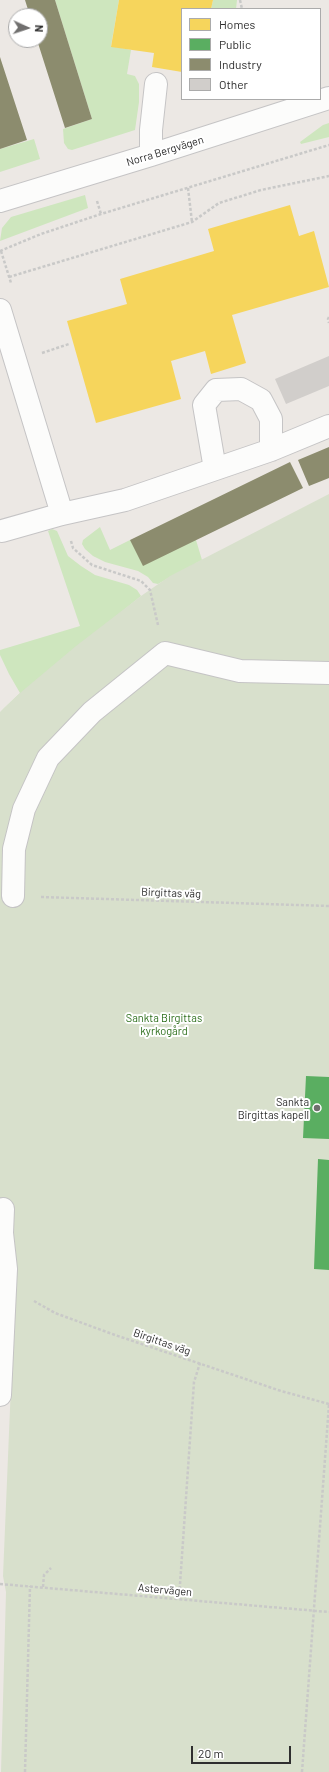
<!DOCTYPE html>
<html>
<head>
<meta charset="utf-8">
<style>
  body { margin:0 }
  #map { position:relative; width:329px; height:1772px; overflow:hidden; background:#ece8e4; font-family:Barlow,sans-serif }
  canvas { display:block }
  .legend { position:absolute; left:181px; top:8px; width:140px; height:92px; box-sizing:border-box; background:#fff; border:1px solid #ababab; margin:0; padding:5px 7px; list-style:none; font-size:12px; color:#2e2e2e }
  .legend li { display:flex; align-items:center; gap:8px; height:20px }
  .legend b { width:20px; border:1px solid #ababab }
  .north { position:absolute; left:8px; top:8px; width:40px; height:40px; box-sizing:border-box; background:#fff; border:1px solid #ababab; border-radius:50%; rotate:93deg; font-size:11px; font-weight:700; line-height:16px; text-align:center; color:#2e2e2e }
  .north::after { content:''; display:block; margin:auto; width:14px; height:18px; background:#706f6e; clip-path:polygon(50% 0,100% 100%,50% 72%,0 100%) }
  .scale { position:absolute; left:191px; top:1746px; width:100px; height:18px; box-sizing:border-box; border:2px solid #2e2e2e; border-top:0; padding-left:5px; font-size:12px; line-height:14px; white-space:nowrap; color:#2e2e2e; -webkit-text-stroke:3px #fff; paint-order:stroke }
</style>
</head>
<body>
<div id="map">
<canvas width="329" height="1772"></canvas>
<ul class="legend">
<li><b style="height:11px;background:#f6d55c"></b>Homes</li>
<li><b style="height:11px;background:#5aae61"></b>Public</li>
<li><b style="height:11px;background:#8c8c6e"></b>Industry</li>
<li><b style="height:11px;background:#d1cecb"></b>Other</li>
</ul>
<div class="north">N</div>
<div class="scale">20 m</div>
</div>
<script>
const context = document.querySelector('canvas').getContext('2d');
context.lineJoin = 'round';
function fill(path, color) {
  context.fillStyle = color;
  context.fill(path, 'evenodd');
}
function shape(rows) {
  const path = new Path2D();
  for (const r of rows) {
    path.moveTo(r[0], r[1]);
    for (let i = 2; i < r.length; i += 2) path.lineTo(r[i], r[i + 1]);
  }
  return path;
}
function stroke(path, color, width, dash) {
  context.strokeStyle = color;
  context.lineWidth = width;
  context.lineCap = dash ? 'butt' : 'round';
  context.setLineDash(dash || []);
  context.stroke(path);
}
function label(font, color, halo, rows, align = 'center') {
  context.font = font + ' Barlow,sans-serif';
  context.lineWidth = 4;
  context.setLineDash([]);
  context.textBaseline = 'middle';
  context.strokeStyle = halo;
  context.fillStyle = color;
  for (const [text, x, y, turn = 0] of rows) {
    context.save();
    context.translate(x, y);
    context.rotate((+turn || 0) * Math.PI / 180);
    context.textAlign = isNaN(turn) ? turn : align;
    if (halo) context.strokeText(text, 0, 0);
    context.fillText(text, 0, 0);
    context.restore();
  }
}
const green = shape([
  [55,0,119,0,111,46,131,50,127,74,135,76,139,84,139,102,135,130,72,150,68,149,64,143,63,129,92,119],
  [213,0,237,0,236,9,211,9],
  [329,123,329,137,301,144,300,142,323,125],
  [34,139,40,159,0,172,0,149],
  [85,195,88,208,0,241,2,228,11,217],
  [100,527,110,550,130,540,196,540,202,560,158,584,153,583,148,577,138,571,105,562,93,556,85,549,82,544,83,540],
  [52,529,57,531,68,556,81,566,95,575,129,585,137,590,141,596,0,712,20,693,9,674,0,655,0,650,80,626,48,531]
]);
const cemetery = shape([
  [329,494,329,1772,1,1772,6,1592,3,1576,12,1361,0,1337,0,712,20,693,76,646,141,596,170,576]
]);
const homes = shape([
  [119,0,213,0,211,9,182,9,182,72,152,67,154,53,111,47],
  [290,205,299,236,314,231,329,287,232,315,246,363,211,374,205,351,171,361,181,399,96,423,67,321,127,304,120,279,214,251,208,229]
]);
const public = shape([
  [306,1076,329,1077,329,1139,303,1138],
  [318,1159,329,1160,329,1270,314,1269]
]);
const industry = shape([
  [25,0,55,0,92,119,65,128,37,40,40,40,40,16,30,16],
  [0,57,27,140,0,149],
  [329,447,329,478,309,486,298,460],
  [290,462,303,488,143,566,130,540]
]);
const building = shape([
  [329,356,329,386,286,404,275,379]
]);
const path = shape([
  [240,0,242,9],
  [188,188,192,222],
  [97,201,101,214],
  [0,251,41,234,101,214,329,145],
  [1,251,11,283],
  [9,277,192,222,219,203,261,190,329,176],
  [329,317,328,319,329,323],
  [42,353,69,344],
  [71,541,73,548,92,565,141,581,150,590,158,625],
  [41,897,329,906],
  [34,1301,55,1313,115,1335,281,1391,329,1404],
  [0,1584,329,1612],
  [43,1587,44,1575,51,1568],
  [179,1599,194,1382,200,1363],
  [25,1772,30,1586],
  [302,1772,329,1404]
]);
const minor = shape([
  [151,155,151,130,156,84],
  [0,201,151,155,329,98],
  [0,310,62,514],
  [215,469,204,405,216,390,241,389,261,400,271,419,271,450],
  [2,531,62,514,125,500,271,450,329,426],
  [13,896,14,849,24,809,48,758,92,712,165,653,240,671,329,673],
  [0,1395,6,1269,2,1233,3,1209]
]);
const markers = [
  [317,1108,4,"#706f6e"]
];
const streetNames = [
  ["Norra Bergvägen",165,151,-17],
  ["Birgittas väg",171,893,2],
  ["Birgittas väg",162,1342,19],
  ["Astervägen",165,1590,5]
];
const parkNames = [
  ["Sankta Birgittas",164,1018],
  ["kyrkogård",164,1031]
];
const poiNames = [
  ["Sankta",309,1102],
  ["Birgittas kapell",309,1115]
];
fill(green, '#cee6be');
fill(cemetery, '#d8e0cc');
fill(homes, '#f6d55c');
fill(public, '#5aae61');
fill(industry, '#8c8c6e');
fill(building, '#d1cecb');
stroke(minor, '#c5c4c5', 24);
stroke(path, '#c9c9c8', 2.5, [3, 2]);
stroke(minor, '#fcfcfb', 22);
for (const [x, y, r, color] of markers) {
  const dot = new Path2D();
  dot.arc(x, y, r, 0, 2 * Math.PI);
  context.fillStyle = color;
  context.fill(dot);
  stroke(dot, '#fff', 1.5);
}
label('11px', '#2e2e2e', '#fff', streetNames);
label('11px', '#2c6e1b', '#fff', parkNames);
label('11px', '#2e2e2e', '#fff', poiNames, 'right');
</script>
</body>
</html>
